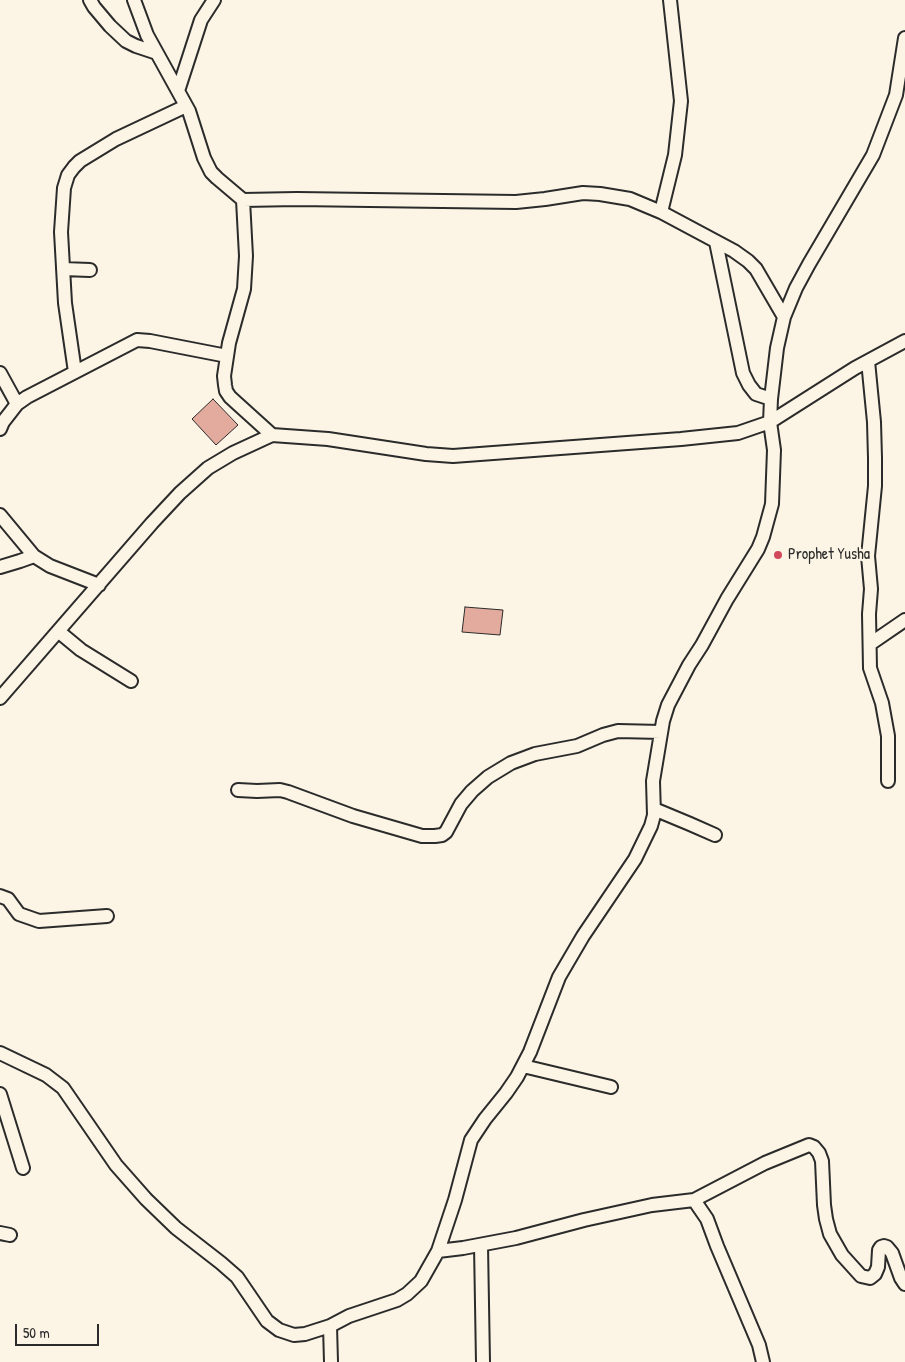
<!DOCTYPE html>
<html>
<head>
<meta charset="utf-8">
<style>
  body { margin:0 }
  #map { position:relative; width:905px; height:1362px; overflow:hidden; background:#fcf5e5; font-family:"Patrick Hand",sans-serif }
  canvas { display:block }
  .scale { position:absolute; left:15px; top:1324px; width:84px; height:22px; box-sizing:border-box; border:2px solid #2b2b2b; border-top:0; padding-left:6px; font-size:15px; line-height:18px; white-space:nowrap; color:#2b2b2b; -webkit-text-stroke:4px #fcf5e5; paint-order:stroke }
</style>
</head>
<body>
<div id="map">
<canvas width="905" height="1362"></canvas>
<div class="scale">50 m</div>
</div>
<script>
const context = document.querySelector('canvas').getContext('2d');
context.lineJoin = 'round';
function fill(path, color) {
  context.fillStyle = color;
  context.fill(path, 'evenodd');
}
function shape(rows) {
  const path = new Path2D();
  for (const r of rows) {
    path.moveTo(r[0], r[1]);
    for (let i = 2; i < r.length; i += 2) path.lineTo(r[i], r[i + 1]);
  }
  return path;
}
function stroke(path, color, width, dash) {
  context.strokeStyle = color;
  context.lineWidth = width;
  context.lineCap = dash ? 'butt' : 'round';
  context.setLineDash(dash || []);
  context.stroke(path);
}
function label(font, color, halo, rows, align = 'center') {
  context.font = font + ' "Patrick Hand",sans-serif';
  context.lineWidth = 4.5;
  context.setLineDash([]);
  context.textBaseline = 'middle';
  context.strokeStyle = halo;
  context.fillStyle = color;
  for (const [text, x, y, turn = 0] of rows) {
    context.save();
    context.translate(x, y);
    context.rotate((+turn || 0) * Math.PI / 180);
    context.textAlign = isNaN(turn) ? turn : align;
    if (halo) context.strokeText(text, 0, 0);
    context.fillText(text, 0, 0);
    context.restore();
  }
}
const building = shape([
  [213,399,238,425,216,445,192,419,213,399],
  [465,607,503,610,500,635,462,632,465,607]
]);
const minor = shape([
  [90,0,94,7,110,26,126,41,136,46,157,53],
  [134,0,147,35,189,111,204,158,211,172,217,178,243,200],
  [178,91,201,20,214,0],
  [661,212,734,251,748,261,756,269,784,317],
  [716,242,743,373,749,385,756,394,771,399],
  [63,269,90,270],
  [868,361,874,422,875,458,875,486,868,556,871,589,869,614,870,668,882,703,888,736,888,781],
  [75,372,65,303,61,232,64,188,68,175,74,167,80,161,116,139,186,106],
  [0,373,17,404],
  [0,429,3,422,17,404,27,397,137,340,150,341,227,356],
  [272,435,230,397,226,391,225,385,224,376,229,343,244,289,246,256,243,200,297,199,516,202,545,199,583,193,600,194,630,199,661,212,675,155,681,101,670,0],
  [0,515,34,556,50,566,99,585],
  [0,567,20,561,34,556],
  [58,631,81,650,131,681],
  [870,644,905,620],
  [0,698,152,523,180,493,208,468,233,453,272,435,328,439,426,454,453,456,681,439,738,433,770,422,855,368,905,341],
  [238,790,257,791,280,790,288,792,353,816,422,836,435,836,442,835,446,832,461,804,472,791,488,777,511,763,535,754,577,746,603,735,618,731,661,732],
  [654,809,690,824,715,835],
  [0,896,8,899,19,914,39,921,107,916],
  [0,1053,46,1075,63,1088,116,1165,146,1199,176,1228,221,1263,237,1277,267,1321,279,1330,294,1335,305,1334,330,1326],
  [523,1066,611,1087],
  [0,1094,23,1168],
  [694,1200,765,1163,809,1145,814,1147,819,1153,822,1161,824,1205,826,1219,830,1234,842,1255,861,1276,870,1278,875,1274,878,1267,879,1250,881,1247,884,1246,887,1247,892,1253,901,1278,905,1284],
  [0,1233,10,1235],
  [481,1245,483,1362],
  [438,1251,455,1200,471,1140,485,1119,506,1093,517,1077,530,1052,559,977,583,936,635,859,651,826,654,815,653,781,663,721,668,705,689,665,702,645,727,599,758,549,763,537,772,504,774,450,770,422,771,399,777,348,784,317,796,288,809,264,873,155,896,95,905,38],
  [331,1362,330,1326,349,1316,397,1300,407,1294,421,1281,438,1251,463,1248,516,1238,584,1220,652,1205,694,1200,707,1219,717,1246,759,1345,763,1362]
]);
const markers = [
  [778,555,5,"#d1495b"]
];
const poiNames = [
  ["Prophet Yusha",788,555]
];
fill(building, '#e3aa9e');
stroke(building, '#2b2b2b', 1);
stroke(minor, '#2b2b2b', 16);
stroke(minor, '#fcf5e5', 12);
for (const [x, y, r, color] of markers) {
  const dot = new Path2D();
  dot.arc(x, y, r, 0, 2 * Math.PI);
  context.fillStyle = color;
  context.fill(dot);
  stroke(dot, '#fcf5e5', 2);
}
label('16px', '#2b2b2b', '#fcf5e5', poiNames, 'left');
</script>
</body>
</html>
